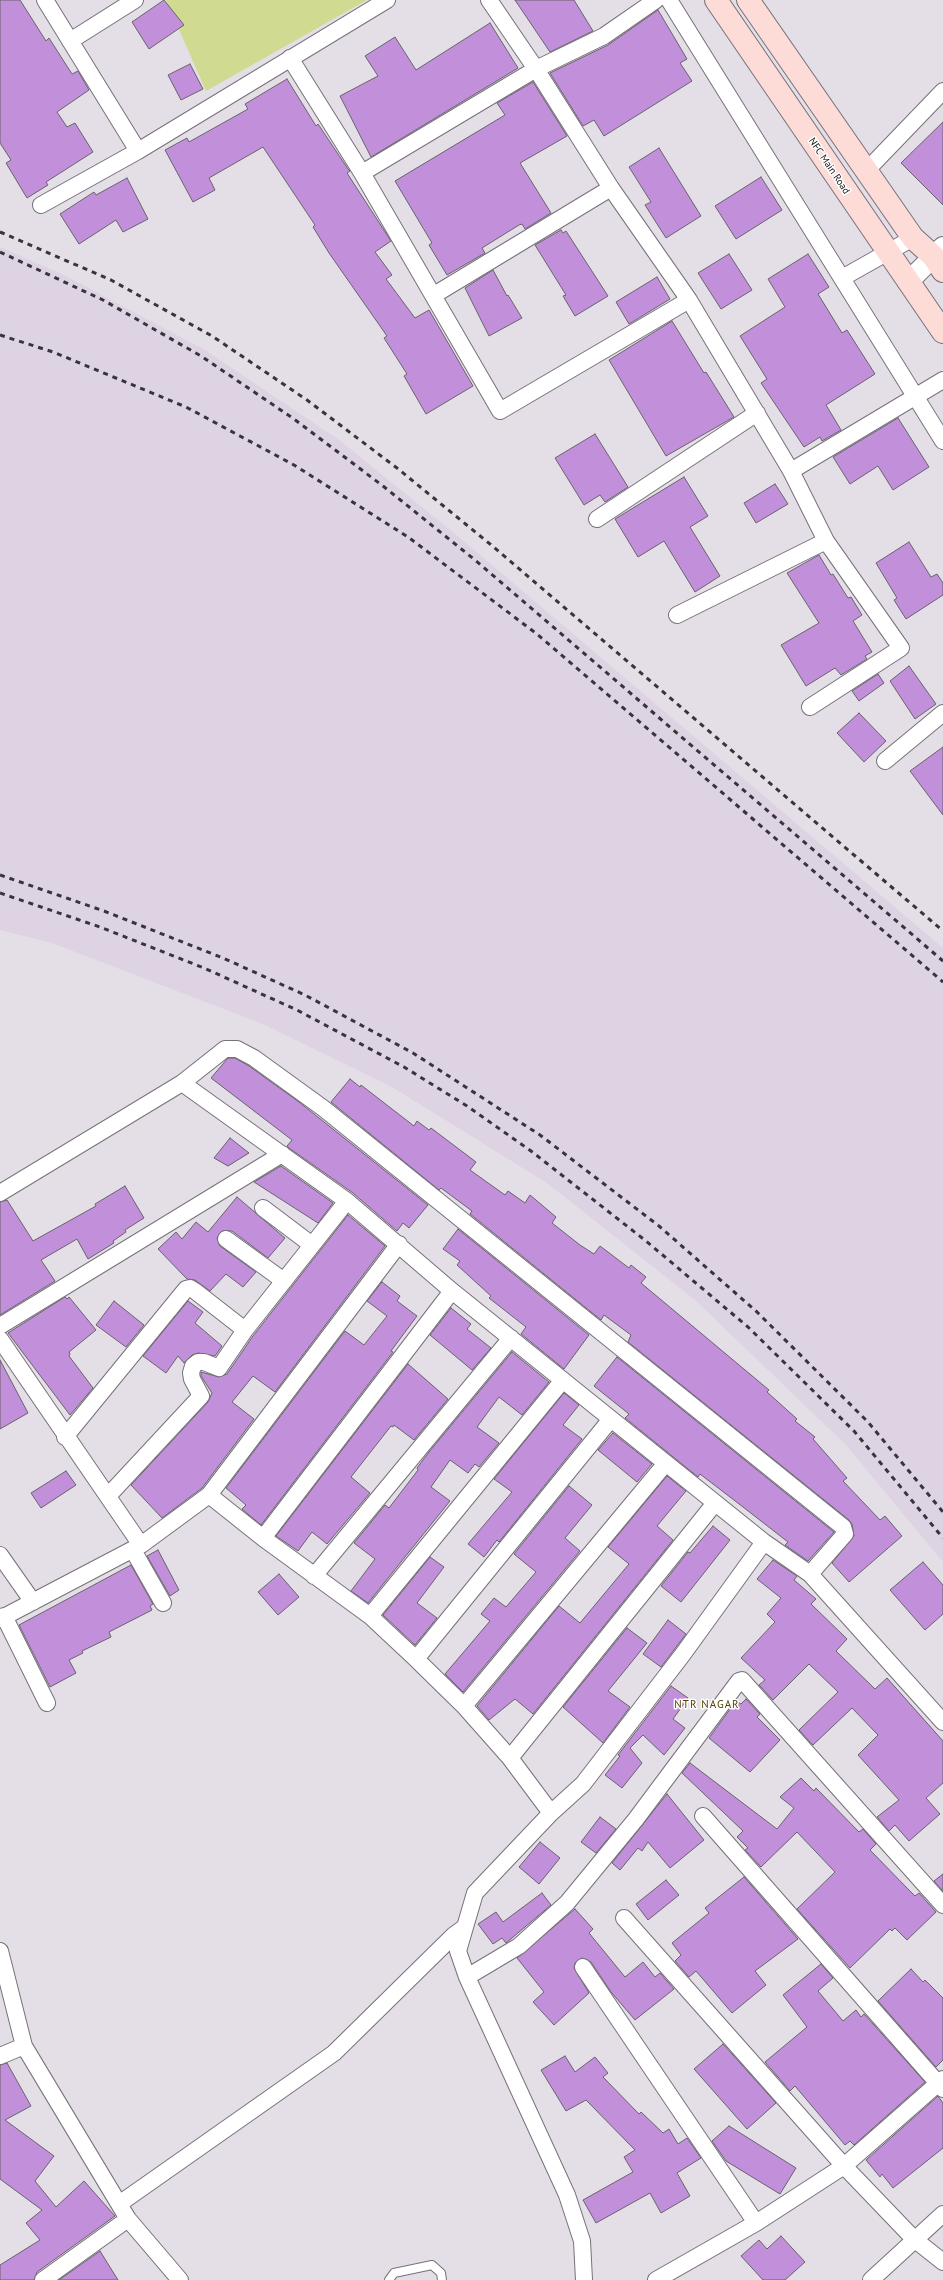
<!DOCTYPE html>
<html>
<head>
<meta charset="utf-8">
<style>
  body { margin:0 }
  canvas { display:block; background:#e4dee7 }
</style>
</head>
<body>
<canvas width="943" height="2280"></canvas>
<script>
const context = document.querySelector('canvas').getContext('2d');
context.lineJoin = 'round';
function fill(path, color) {
  context.fillStyle = color;
  context.fill(path, 'evenodd');
}
function shape(rows) {
  const path = new Path2D();
  for (const r of rows) {
    path.moveTo(r[0], r[1]);
    for (let i = 2; i < r.length; i += 2) path.lineTo(r[i], r[i + 1]);
  }
  return path;
}
function stroke(path, color, width, dash) {
  context.strokeStyle = color;
  context.lineWidth = width;
  context.lineCap = dash ? 'butt' : 'round';
  context.setLineDash(dash || []);
  context.stroke(path);
}
function label(font, color, halo, rows, align = 'center') {
  context.font = font + ' "PT Sans",sans-serif';
  context.lineWidth = 3;
  context.setLineDash([]);
  context.textBaseline = 'middle';
  context.strokeStyle = halo;
  context.fillStyle = color;
  for (const [text, x, y, turn = 0] of rows) {
    context.save();
    context.translate(x, y);
    context.rotate((+turn || 0) * Math.PI / 180);
    context.textAlign = isNaN(turn) ? turn : align;
    if (halo) context.strokeText(text, 0, 0);
    context.fillText(text, 0, 0);
    context.restore();
  }
}
const built = shape([
  [0,247,66,276,205,350,339,440,459,537,943,948,943,1562,846,1445,695,1300,547,1183,392,1087,263,1024,52,943,0,930]
]);
const green = shape([
  [166,0,367,0,206,91]
]);
const building = shape([
  [0,0,20,0,46,41,49,38,72,74,78,71,89,90,57,112,67,127,75,123,93,152,46,182,48,185,27,198,6,163,11,160,0,143,0,0],
  [164,0,184,25,149,49,132,22,164,0],
  [515,0,574,0,593,31,550,52,515,0],
  [658,10,687,59,680,63,692,81,604,136,594,120,583,126,550,73,608,45,658,10],
  [490,23,518,68,371,157,340,96,378,76,365,56,395,37,416,70,490,23],
  [190,64,203,89,181,100,168,75,190,64],
  [287,79,316,126,318,124,348,169,350,171,347,173,391,241,375,252,392,275,386,279,415,318,429,310,473,386,426,414,404,376,407,374,384,338,387,336,329,253,313,227,315,225,263,147,209,178,215,190,193,202,165,150,187,138,189,142,248,109,245,104,287,79],
  [533,82,567,136,520,163,551,213,525,229,522,224,519,225,482,248,485,253,447,275,429,245,432,243,395,181,505,115,497,103,533,82],
  [943,122,943,205,901,163,943,122],
  [659,148,701,216,666,238,645,205,651,202,629,167,659,148],
  [761,177,782,210,736,239,715,206,761,177],
  [127,178,148,219,123,232,116,220,79,244,60,214,94,192,96,195,127,178],
  [561,230,563,233,566,231,608,296,575,316,563,296,566,295,535,245,561,230],
  [729,254,752,290,721,309,698,273,729,254],
  [808,254,829,287,818,294,842,333,847,330,875,374,826,405,841,430,822,441,820,437,804,447,761,383,767,379,740,336,785,307,768,279,808,254],
  [493,270,507,296,508,295,522,318,489,336,465,288,493,270],
  [657,277,670,299,629,324,616,302,657,277],
  [672,321,704,373,706,372,734,417,666,456,609,360,672,321],
  [898,418,929,467,893,490,878,466,850,484,833,457,898,418],
  [595,434,628,487,605,502,600,495,584,505,555,458,595,434],
  [684,477,708,516,690,527,720,576,695,592,664,541,638,557,615,519,684,477],
  [775,484,788,504,756,523,744,503,775,484],
  [909,542,931,577,937,574,943,583,943,595,906,619,894,600,897,598,876,563,909,542],
  [819,555,831,575,833,574,848,598,851,597,862,615,853,621,872,652,865,656,867,659,841,675,835,668,806,686,781,645,819,623,787,573,819,555],
  [909,666,936,704,915,719,890,681,909,666],
  [878,674,884,683,859,701,852,691,878,674],
  [859,713,886,741,864,762,837,733,859,713],
  [943,747,943,815,910,771,943,747],
  [228,1058,235,1058,249,1066,299,1102,428,1205,409,1228,403,1223,397,1231,353,1193,289,1148,287,1146,292,1140,211,1078,228,1058],
  [350,1079,360,1087,361,1085,414,1126,417,1121,429,1130,431,1128,476,1162,470,1170,505,1195,508,1191,525,1203,530,1195,556,1217,552,1223,580,1245,594,1254,600,1246,629,1268,631,1265,646,1277,641,1283,769,1390,767,1392,797,1419,795,1421,815,1437,813,1439,847,1478,843,1481,880,1520,885,1516,902,1536,849,1582,832,1563,854,1536,852,1524,849,1520,628,1342,631,1335,604,1315,601,1320,470,1214,472,1211,441,1188,439,1190,331,1102,350,1079],
  [230,1138,249,1153,228,1166,214,1158,230,1138],
  [281,1166,333,1203,318,1223,254,1182,281,1166],
  [125,1186,144,1218,125,1230,126,1232,113,1241,114,1243,88,1259,77,1239,41,1260,55,1281,0,1315,0,1202,7,1200,33,1241,96,1206,95,1204,125,1186],
  [237,1197,285,1238,268,1258,232,1231,222,1231,217,1238,220,1246,256,1272,243,1287,226,1274,210,1291,195,1280,187,1279,158,1249,176,1232,182,1239,196,1222,208,1232,237,1197],
  [348,1215,385,1246,275,1392,253,1376,232,1402,254,1419,202,1488,162,1518,131,1485,208,1402,212,1393,201,1376,201,1372,219,1377,227,1374,253,1336,348,1215],
  [458,1229,589,1335,564,1369,521,1334,526,1327,489,1298,491,1296,457,1265,460,1261,443,1249,458,1229],
  [382,1282,400,1296,397,1301,417,1316,391,1351,393,1352,261,1525,242,1509,246,1505,226,1488,345,1331,364,1345,387,1316,367,1301,382,1282],
  [65,1297,67,1299,69,1297,96,1330,69,1352,70,1354,69,1356,93,1388,70,1415,8,1333,65,1297],
  [114,1301,144,1325,126,1347,96,1325,114,1301],
  [188,1301,203,1312,195,1323,222,1346,215,1356,198,1353,192,1355,184,1363,178,1356,166,1373,143,1356,188,1301],
  [451,1308,471,1324,467,1329,491,1348,472,1370,430,1335,451,1308],
  [512,1352,549,1382,522,1415,499,1397,477,1427,499,1443,479,1467,475,1464,468,1473,450,1460,431,1487,450,1501,368,1603,351,1591,375,1559,354,1543,385,1505,389,1508,418,1470,417,1468,429,1452,512,1352],
  [617,1357,834,1532,808,1561,785,1545,788,1542,743,1507,700,1474,698,1477,625,1418,629,1414,594,1386,617,1357],
  [0,1360,28,1413,0,1429,0,1360],
  [408,1364,448,1399,414,1440,394,1425,393,1427,391,1426,351,1477,370,1493,327,1544,312,1532,298,1551,276,1536,408,1364],
  [564,1393,579,1405,563,1425,582,1439,499,1542,497,1540,484,1557,468,1544,512,1492,494,1479,564,1393],
  [613,1433,652,1464,637,1482,598,1450,613,1433],
  [66,1471,76,1485,41,1508,31,1493,66,1471],
  [667,1476,686,1491,657,1526,673,1540,533,1714,515,1699,489,1720,477,1706,559,1606,580,1623,629,1564,608,1547,667,1476],
  [569,1486,592,1505,565,1538,580,1551,463,1692,445,1674,490,1621,481,1614,494,1598,506,1607,536,1572,514,1554,569,1486],
  [713,1526,730,1540,681,1602,661,1586,688,1552,690,1553,713,1526],
  [158,1550,179,1590,170,1596,147,1556,158,1550],
  [430,1557,444,1567,417,1603,437,1618,415,1645,383,1615,430,1557],
  [773,1560,797,1576,794,1580,816,1599,811,1604,847,1639,836,1651,875,1689,887,1678,943,1741,943,1783,926,1798,940,1814,909,1841,895,1825,889,1831,877,1817,899,1800,858,1755,878,1735,852,1708,813,1745,799,1730,838,1692,809,1664,773,1700,759,1685,765,1680,741,1658,775,1622,767,1614,781,1598,757,1579,773,1560],
  [923,1562,943,1585,943,1614,925,1630,890,1590,923,1562],
  [131,1565,153,1604,150,1606,152,1610,109,1632,111,1637,82,1651,83,1653,69,1660,76,1673,50,1687,19,1625,131,1565],
  [279,1574,299,1597,278,1615,258,1592,279,1574],
  [668,1620,686,1634,661,1667,643,1654,668,1620],
  [627,1628,647,1643,608,1691,630,1707,603,1743,563,1707,627,1628],
  [671,1686,688,1698,673,1719,685,1728,664,1755,643,1735,630,1748,642,1763,622,1788,605,1775,620,1756,618,1755,671,1686],
  [746,1699,760,1714,757,1717,780,1740,750,1772,709,1738,736,1701,741,1704,746,1699],
  [690,1763,777,1829,794,1808,780,1797,801,1778,814,1791,816,1788,859,1832,863,1829,876,1844,870,1850,908,1889,915,1896,919,1893,936,1912,907,1940,895,1928,892,1931,890,1929,850,1968,797,1909,835,1872,797,1832,761,1867,745,1850,748,1848,737,1837,743,1831,682,1773,690,1763],
  [667,1794,704,1840,670,1868,648,1842,642,1851,638,1848,620,1870,612,1863,667,1794],
  [600,1817,616,1829,596,1853,581,1842,600,1817],
  [540,1842,560,1858,539,1884,519,1867,540,1842],
  [943,1874,943,1891,934,1881,943,1874],
  [744,1877,798,1939,755,1971,766,1985,732,2013,696,1971,689,1977,675,1961,681,1955,672,1943,709,1913,705,1908,744,1877],
  [666,1880,679,1895,648,1920,636,1904,666,1880],
  [542,1893,551,1905,506,1943,502,1938,493,1944,478,1924,496,1912,503,1922,542,1893],
  [575,1909,593,1929,589,1933,625,1977,643,1962,655,1977,660,1973,674,1989,635,2020,611,1992,591,1962,582,1958,575,1963,574,1968,589,1993,554,2025,533,2002,544,1992,517,1958,575,1909],
  [821,1964,833,1978,818,1991,843,2021,856,2010,861,2017,864,2014,925,2082,854,2145,850,2141,845,2145,795,2086,790,2091,765,2062,807,2027,783,1995,821,1964],
  [911,1969,923,1982,925,1980,943,1998,943,2060,936,2067,878,2001,911,1969],
  [723,2044,776,2103,747,2129,694,2069,723,2044],
  [565,2056,575,2072,595,2057,608,2073,603,2077,639,2114,641,2112,663,2133,669,2129,678,2144,687,2138,701,2158,677,2173,690,2196,661,2213,650,2193,596,2223,583,2200,633,2172,624,2157,635,2150,586,2100,566,2111,541,2070,565,2056],
  [7,2063,31,2106,5,2120,54,2156,35,2181,56,2207,84,2181,115,2216,37,2272,34,2280,0,2280,0,2265,40,2240,26,2223,42,2210,0,2179,0,2065,7,2063],
  [938,2096,943,2103,943,2148,893,2188,882,2174,880,2177,866,2160,938,2096],
  [729,2126,796,2168,780,2194,726,2161,712,2141,729,2126],
  [781,2236,805,2262,785,2280,763,2280,741,2256,759,2240,767,2249,781,2236],
  [100,2251,118,2280,59,2280,100,2251]
]);
const service = shape([
  [389,2280,394,2273,432,2265,441,2273,442,2280]
]);
const minor = shape([
  [45,0,138,151],
  [489,0,536,69,611,188,689,300,791,471,826,541,901,648,810,707],
  [669,0,943,441],
  [70,41,135,0],
  [290,58,362,173,500,411,689,300],
  [867,170,943,91],
  [362,173,536,69,604,36,656,0],
  [41,205,138,151,387,0],
  [842,278,913,238],
  [434,295,611,188],
  [791,471,943,380],
  [597,519,757,413],
  [677,615,826,541],
  [885,761,943,713],
  [182,1083,225,1049,237,1049,254,1058,323,1108,843,1527,845,1534,810,1574],
  [0,1193,182,1083,347,1201,452,1291,764,1542,810,1574,943,1722],
  [263,1208,312,1245],
  [226,1239,284,1281],
  [0,1326,282,1154],
  [0,1339,141,1545],
  [65,1437,186,1289,190,1288,195,1291,245,1330],
  [209,1495,263,1538,370,1616,416,1659,464,1706,510,1758,551,1813],
  [108,1496,201,1396,192,1379,191,1373,193,1366,198,1362,204,1362,219,1368,245,1330,347,1201],
  [263,1538,452,1291],
  [133,1550,163,1603],
  [0,1555,33,1602],
  [314,1576,511,1338],
  [4,1616,47,1703],
  [370,1616,563,1380],
  [0,1619,141,1545,209,1495,399,1244],
  [416,1659,611,1419],
  [464,1706,666,1463],
  [510,1758,715,1503],
  [703,1816,943,2089],
  [624,1918,844,2166,914,2239,943,2262],
  [0,1951,24,2046,128,2219,180,2280],
  [583,1967,756,2223],
  [467,1977,519,1946,567,1903,636,1819,739,1681,742,1680,943,1905],
  [0,2056,24,2046],
  [119,2204,334,2053,454,1935,465,1927],
  [43,2280,128,2219],
  [584,2280,582,2241,567,2195,467,1977,458,1951,475,1893,551,1813,583,1784,683,1654,764,1542],
  [656,2280,756,2223,844,2166,943,2079],
  [871,2280,943,2214]
]);
const tertiary = shape([
  [908,282,943,247]
]);
const secondary = shape([
  [716,0,943,332],
  [748,0,913,238,933,256,943,271]
]);
const rail = shape([
  [0,232,111,280,212,336,307,400,397,468,490,544,943,931],
  [0,252,103,300,201,356,294,419,383,486,475,560,943,961],
  [0,335,53,352,186,407,294,465,408,537,537,634,943,982],
  [0,875,104,911,223,958,305,995,413,1053,540,1135,659,1226,757,1312,868,1422,943,1512],
  [0,893,100,927,204,968,297,1010,404,1067,467,1106,531,1151,646,1241,748,1327,854,1431,943,1538]
]);
const streetNames = [
  ["NFC Main Road",829,166,56]
];
const neighbourhoodNames = [
  ["NTR NAGAR",707,1705]
];
fill(built, '#ded3e3');
fill(green, '#d1da91');
fill(building, '#c28fdb');
stroke(building, '#68636b', 1);
stroke(service, '#77717a', 10);
stroke(minor, '#77717a', 18);
stroke(tertiary, '#77717a', 22);
stroke(secondary, '#77717a', 24);
stroke(service, '#fff', 8);
stroke(minor, '#fff', 16);
stroke(tertiary, '#fff', 20);
stroke(secondary, '#fddbd6', 22);
stroke(rail, '#373539', 3, [5, 5]);
label('10px', '#171519', '#fff', streetNames);
context.letterSpacing = '1px';
label('11px', '#524300', '#fff', neighbourhoodNames);
context.letterSpacing = '0px';
</script>
</body>
</html>
